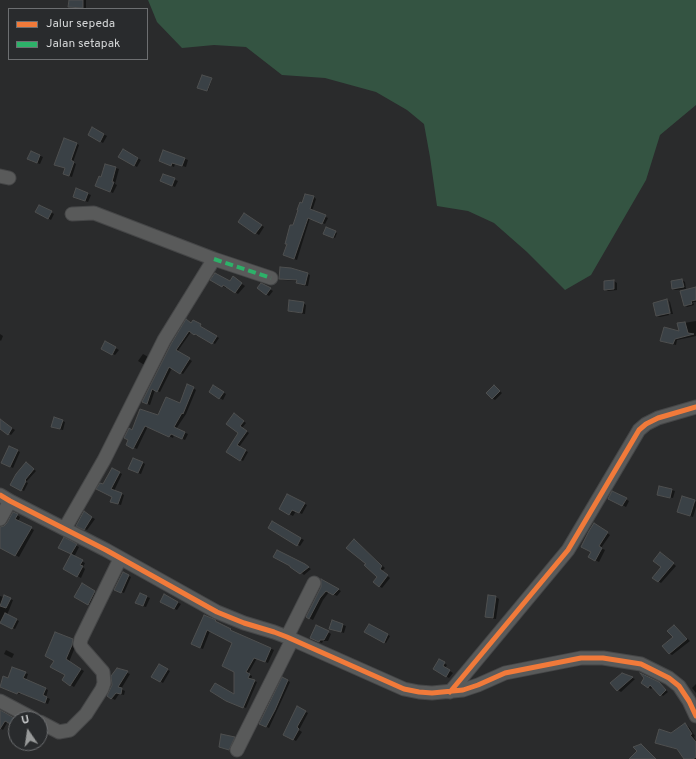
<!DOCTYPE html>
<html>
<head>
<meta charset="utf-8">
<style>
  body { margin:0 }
  #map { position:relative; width:696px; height:759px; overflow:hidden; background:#2a2b2c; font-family:Overpass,sans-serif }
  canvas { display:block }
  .legend { position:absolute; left:8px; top:8px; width:140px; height:52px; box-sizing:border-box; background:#292b2d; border:1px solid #6d6f71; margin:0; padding:5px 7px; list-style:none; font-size:12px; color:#d3d5d6 }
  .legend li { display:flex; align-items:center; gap:8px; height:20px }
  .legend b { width:20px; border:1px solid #6d6f71 }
  .north { position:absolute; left:8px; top:711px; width:40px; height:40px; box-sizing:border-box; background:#292b2d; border:1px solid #6d6f71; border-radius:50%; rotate:347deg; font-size:11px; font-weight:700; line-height:16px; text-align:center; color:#d3d5d6 }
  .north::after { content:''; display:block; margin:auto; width:14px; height:18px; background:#989a9a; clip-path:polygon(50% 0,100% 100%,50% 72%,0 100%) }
</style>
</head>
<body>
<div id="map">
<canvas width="696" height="759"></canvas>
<ul class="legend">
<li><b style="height:5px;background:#f17a3a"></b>Jalur sepeda</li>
<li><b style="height:5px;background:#2db169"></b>Jalan setapak</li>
</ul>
<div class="north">U</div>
</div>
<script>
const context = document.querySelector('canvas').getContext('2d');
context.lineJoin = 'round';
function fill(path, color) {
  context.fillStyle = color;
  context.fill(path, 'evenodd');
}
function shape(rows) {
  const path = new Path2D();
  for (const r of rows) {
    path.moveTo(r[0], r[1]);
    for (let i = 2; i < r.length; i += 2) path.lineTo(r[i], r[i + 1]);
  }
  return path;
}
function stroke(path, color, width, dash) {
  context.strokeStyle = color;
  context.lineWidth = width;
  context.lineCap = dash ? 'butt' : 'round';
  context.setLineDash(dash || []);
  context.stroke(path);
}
const forest = shape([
  [148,0,696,0,696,105,660,135,646,180,591,275,565,290,527,252,494,223,468,211,437,206,430,157,424,124,407,110,376,92,325,78,282,75,246,47,214,45,182,48,157,22]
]);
const shadow = shape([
  [70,0,86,0,86,9,72,8,69,6],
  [211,79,212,79,208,91,200,88],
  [92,128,107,136,103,143,89,135],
  [77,144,79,145,73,162,76,164,72,177,66,175,66,168],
  [123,150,141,160,137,167,120,157],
  [164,151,188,160,186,167,175,164,174,167,160,161],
  [31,152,43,157,40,164,31,161],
  [116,168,119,169,115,184,117,185,113,193,100,187,102,178],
  [164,175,178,181,175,187,165,183],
  [88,194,91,195,88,202,77,198],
  [314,197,316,199,312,211,328,218,325,224,310,218,297,260,286,256,294,227],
  [39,206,54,214,51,220,36,211],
  [247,216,264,227,259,235,239,222],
  [326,228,337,233,335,238,324,234],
  [307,274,310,275,308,286,301,285,298,283,298,281,283,280,280,278],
  [212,280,230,283,236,280,245,286,238,294,227,286,226,288],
  [682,280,685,282,686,289,676,290,673,289],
  [614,281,617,283,617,290,608,291,605,289],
  [261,284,273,291,269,296,266,294],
  [696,288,696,302,693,302,694,305,687,307,685,305],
  [667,300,669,301,666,301,669,315,660,317,657,316],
  [669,301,670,302,673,314,671,314],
  [303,303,306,305,305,314,292,312,289,311],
  [193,321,219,338,215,344,198,334,197,336,191,332,177,352,192,361,183,374,172,368,160,392,155,390,150,405,143,402],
  [696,321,696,336,677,340,676,345,661,341,680,332,678,324],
  [0,334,3,336,1,341,0,340],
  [105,342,119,350,115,355,102,348],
  [143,354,150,358,146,366,138,361],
  [213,386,226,394,223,400,210,392],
  [494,386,502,393,495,400,492,398],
  [193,388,196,390,186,414,176,429,188,434,185,440,174,435,173,438,148,426,137,449,127,444,132,431,181,404],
  [237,416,246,423,242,428,249,433,239,447,248,452,243,461,227,451,239,433],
  [0,420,15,430,11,435,1,429,0,430],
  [62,421,65,422,63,430,55,428],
  [18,451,20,452,13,468,5,464],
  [142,462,145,464,141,474,132,471],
  [29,465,36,471,26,482,28,483,24,491,12,484],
  [112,469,122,474,114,491,124,495,121,505,114,503,113,497,103,486],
  [660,487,675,491,673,498,661,496],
  [613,492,629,501,626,507,609,498],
  [288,495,307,505,302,514,296,511,293,516,280,509],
  [694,501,696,502,696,507,693,517,678,512],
  [14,513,20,517,18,522,34,530,19,557,0,547,0,528,4,527,8,524],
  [84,513,95,519,87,530,77,525],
  [272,523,304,540,300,546,269,528],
  [594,524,610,535,601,548,605,550,599,562,589,557,592,552],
  [64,539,79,547,74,557,85,563,83,567,85,569,81,578,64,569,72,554,60,547],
  [357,542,385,568,382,571,390,578,382,588,379,586,379,576,367,564],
  [277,551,311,569,304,575],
  [663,555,676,566,661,583,654,578,663,567],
  [123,573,131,577,124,593,117,590],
  [322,581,341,591,337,596,329,592,323,600,313,620,307,617,322,587],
  [82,585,98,594,92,606,75,597],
  [0,596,13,600,7,615,19,621,15,629,0,622],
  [165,596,181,604,177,610,161,602],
  [147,597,150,598,146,607,139,605],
  [496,597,499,599,496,619,489,618,486,616],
  [205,617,215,621,233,632,274,650,268,663,257,658,248,674,252,676,251,680,257,682,246,708,230,702,235,696,235,671,233,643,210,631,203,649,195,646],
  [333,622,346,626,344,633,331,629],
  [370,625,390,636,386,643,365,632],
  [674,626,690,641,672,655,669,653,674,638],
  [328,632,331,634,328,641,323,641,322,643,314,640],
  [72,640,76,642,75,647,69,662,84,671,74,687,63,680,67,674,52,666],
  [6,650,14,654,12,658,4,654],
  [439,660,447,665,445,668,453,673,449,678,434,669],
  [159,665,170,671,163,683,152,676],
  [117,669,130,674,121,689,125,691,124,695,119,694,115,700,108,696],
  [25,673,28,674,26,680,48,690,46,697,50,699,48,704,20,693,20,694,3,688],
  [622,674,635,679,621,692,618,690],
  [283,678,290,682,269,728,263,725],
  [642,682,659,683,668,692,663,696,653,687,651,689],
  [696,684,696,693,692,688],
  [298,708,308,713,299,730,302,732,296,741,284,734],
  [0,712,16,720,16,726,8,721,3,730,0,728],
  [685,724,689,727,695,736,694,737,696,741,696,759,685,759,678,750,656,742],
  [234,738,237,740,232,751,220,747]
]);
const building = shape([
  [69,0,83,0,83,8,68,7,69,0],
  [202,75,212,78,207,91,197,88,202,75],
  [92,127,104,134,100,142,88,135,92,127],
  [64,138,77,143,71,160,74,162,69,176,63,174,65,168,54,165,64,138],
  [123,149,138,158,134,166,118,157,123,149],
  [163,150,185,158,182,166,172,163,171,166,159,161,163,150],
  [31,151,40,155,37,163,27,159,31,151],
  [105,164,116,167,112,182,114,182,110,192,95,186,99,176,101,177,105,164],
  [163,174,175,178,172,186,160,181,163,174],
  [76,188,88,193,85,201,73,197,76,188],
  [305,194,314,196,310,209,326,215,322,224,308,218,294,259,283,255,287,244,285,244,290,225,293,225,298,210,297,210,300,202,302,203,305,194],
  [39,205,52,211,48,219,35,212,39,205],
  [244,213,262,225,255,234,238,222,244,213],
  [326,227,336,231,333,238,323,234,326,227],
  [280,267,291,268,308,273,305,285,296,283,297,280,279,279,280,267],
  [215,273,230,281,233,276,242,283,235,293,223,285,222,287,210,280,215,273],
  [682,279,684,287,672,289,671,281,682,279],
  [614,280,614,289,604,290,604,281,614,280],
  [261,283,271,288,266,295,257,288,261,283],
  [696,287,696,300,691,301,692,304,684,306,680,291,696,287],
  [667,299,670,313,656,316,653,303,667,299],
  [289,300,304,302,302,313,288,311,289,300],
  [186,319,191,323,193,320,201,324,200,326,217,336,212,344,195,334,194,335,189,331,176,350,190,358,180,374,169,367,157,392,152,389,147,404,142,402,171,344,186,319],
  [685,322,688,333,694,334,675,339,673,344,660,341,664,327,679,331,677,323,685,322],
  [105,341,116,347,112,355,101,349,105,341],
  [187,384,194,387,183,414,182,413,174,427,185,432,182,439,171,434,169,437,145,426,133,449,126,445,128,440,124,438,129,428,132,430,140,409,158,415,166,397,180,403,187,384],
  [213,385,224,392,219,399,209,392,213,385],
  [494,385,500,391,492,399,486,393,494,385],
  [234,413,244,421,240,426,247,431,237,445,246,450,240,461,226,452,238,433,226,424,234,413],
  [54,417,63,420,60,429,51,427,54,417],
  [0,419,12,428,8,435,0,429,0,419],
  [9,446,18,450,10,467,1,463,9,446],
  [133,458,143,462,138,473,128,469,133,458],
  [26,462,34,469,25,480,26,481,21,491,10,485,16,474,26,462],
  [112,468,120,472,111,489,122,493,118,504,110,502,112,497,96,489,100,483,103,484,112,468],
  [659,486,672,489,670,498,657,495,659,486],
  [612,491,627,498,622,506,608,499,612,491],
  [287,494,305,503,299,513,292,510,289,515,279,509,287,494],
  [682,496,695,500,690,516,677,512,682,496],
  [84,511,92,517,84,530,76,526,84,511],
  [13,512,18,514,15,519,32,527,15,556,0,548,0,527,4,526,7,523,13,512],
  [272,521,301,538,297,546,268,528,272,521],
  [594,523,608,532,599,546,602,548,595,561,588,557,591,552,581,547,589,531,594,523],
  [64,537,77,544,71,554,58,548,64,537],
  [354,539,382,566,380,569,388,575,379,587,373,582,377,577,364,565,366,564,346,548,354,539],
  [277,550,305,564,309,567,300,574,290,567,290,566,273,557,277,550],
  [660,552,674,563,658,582,652,578,661,567,653,561,660,552],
  [71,554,83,560,80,565,83,566,77,577,63,569,71,554],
  [123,572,129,575,121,593,114,590,123,572],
  [321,579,339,589,333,595,326,591,320,598,309,619,306,617,321,587,321,579],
  [82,583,95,591,88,605,74,597,82,583],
  [140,593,147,596,143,606,135,603,140,593],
  [164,594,178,602,174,609,160,602,164,594],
  [4,595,11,598,6,608,0,606,4,595],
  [488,595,496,596,493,618,485,617,488,595],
  [5,613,17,619,12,629,0,623,5,613],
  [204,615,216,620,215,621,231,629,230,630,271,648,265,662,254,658,246,672,250,674,248,678,255,680,243,708,226,701,210,691,215,683,234,694,234,672,222,666,232,643,207,630,200,648,191,644,204,615],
  [332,620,343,624,341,632,329,629,332,620],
  [369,624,388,634,384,643,364,632,369,624],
  [316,625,329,631,324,640,320,640,319,642,310,638,316,625],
  [674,625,687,639,669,654,662,646,673,637,667,631,674,625],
  [55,632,73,639,72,645,66,659,81,669,70,686,62,680,65,675,50,667,54,661,45,656,55,632],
  [439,659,445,662,443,666,450,670,446,677,433,669,439,659],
  [159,664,168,669,160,682,151,677,159,664],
  [12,667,26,672,23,678,46,688,43,695,47,697,45,703,18,692,17,694,0,687,3,676,8,678,12,667],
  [117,668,128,671,118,687,122,688,121,694,116,693,111,699,107,696,112,685,111,676,117,668],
  [622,673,633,677,617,691,610,683,622,673],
  [640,673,659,682,666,690,660,696,650,685,648,688,641,683,644,678,640,673],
  [282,677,288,680,275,710,266,727,259,724,282,677],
  [297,706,306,711,297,727,299,729,293,740,283,735,297,706],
  [0,710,16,719,16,727,5,721,0,729,0,710],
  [685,723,692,734,690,735,696,742,696,757,693,759,684,759,677,749,655,743,659,729,671,733,685,723],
  [221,734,235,737,229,750,219,747,221,734],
  [641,744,656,759,629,759,637,751,633,747,641,744]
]);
const minor = shape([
  [0,176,9,178],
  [72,214,94,213,214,259,271,278],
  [0,495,10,501,106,550,217,612,244,623,274,632,287,637,404,689,419,692,432,693,463,690,478,685,505,673,581,658,603,658,641,664,669,678,679,686,689,701,696,716],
  [0,519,10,501],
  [65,528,104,460,164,340,214,259],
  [287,637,314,583],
  [450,692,568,550,639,430,646,424,658,418,696,407],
  [0,701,34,719],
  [40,722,59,732,70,730,86,714,102,689,104,683,103,672,82,648,80,644,81,639,120,559],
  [237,750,292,640]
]);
const quiet = shape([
  [214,259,271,278]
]);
const cycleway = shape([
  [0,495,10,501,106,550,217,612,244,623,274,632,287,637,404,689,419,692,432,693,463,690,478,685,505,673,581,658,603,658,641,664,669,678,679,686,689,701,696,716],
  [450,692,568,550,639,430,646,424,658,418,696,407]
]);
fill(forest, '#345442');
fill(shadow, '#0007');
fill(building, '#3a4146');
stroke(building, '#4e4f4f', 1);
stroke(minor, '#454647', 15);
stroke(minor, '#595a5a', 13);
stroke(quiet, '#2db169', 4, [8, 4]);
stroke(cycleway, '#f17a3a', 5);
</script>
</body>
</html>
